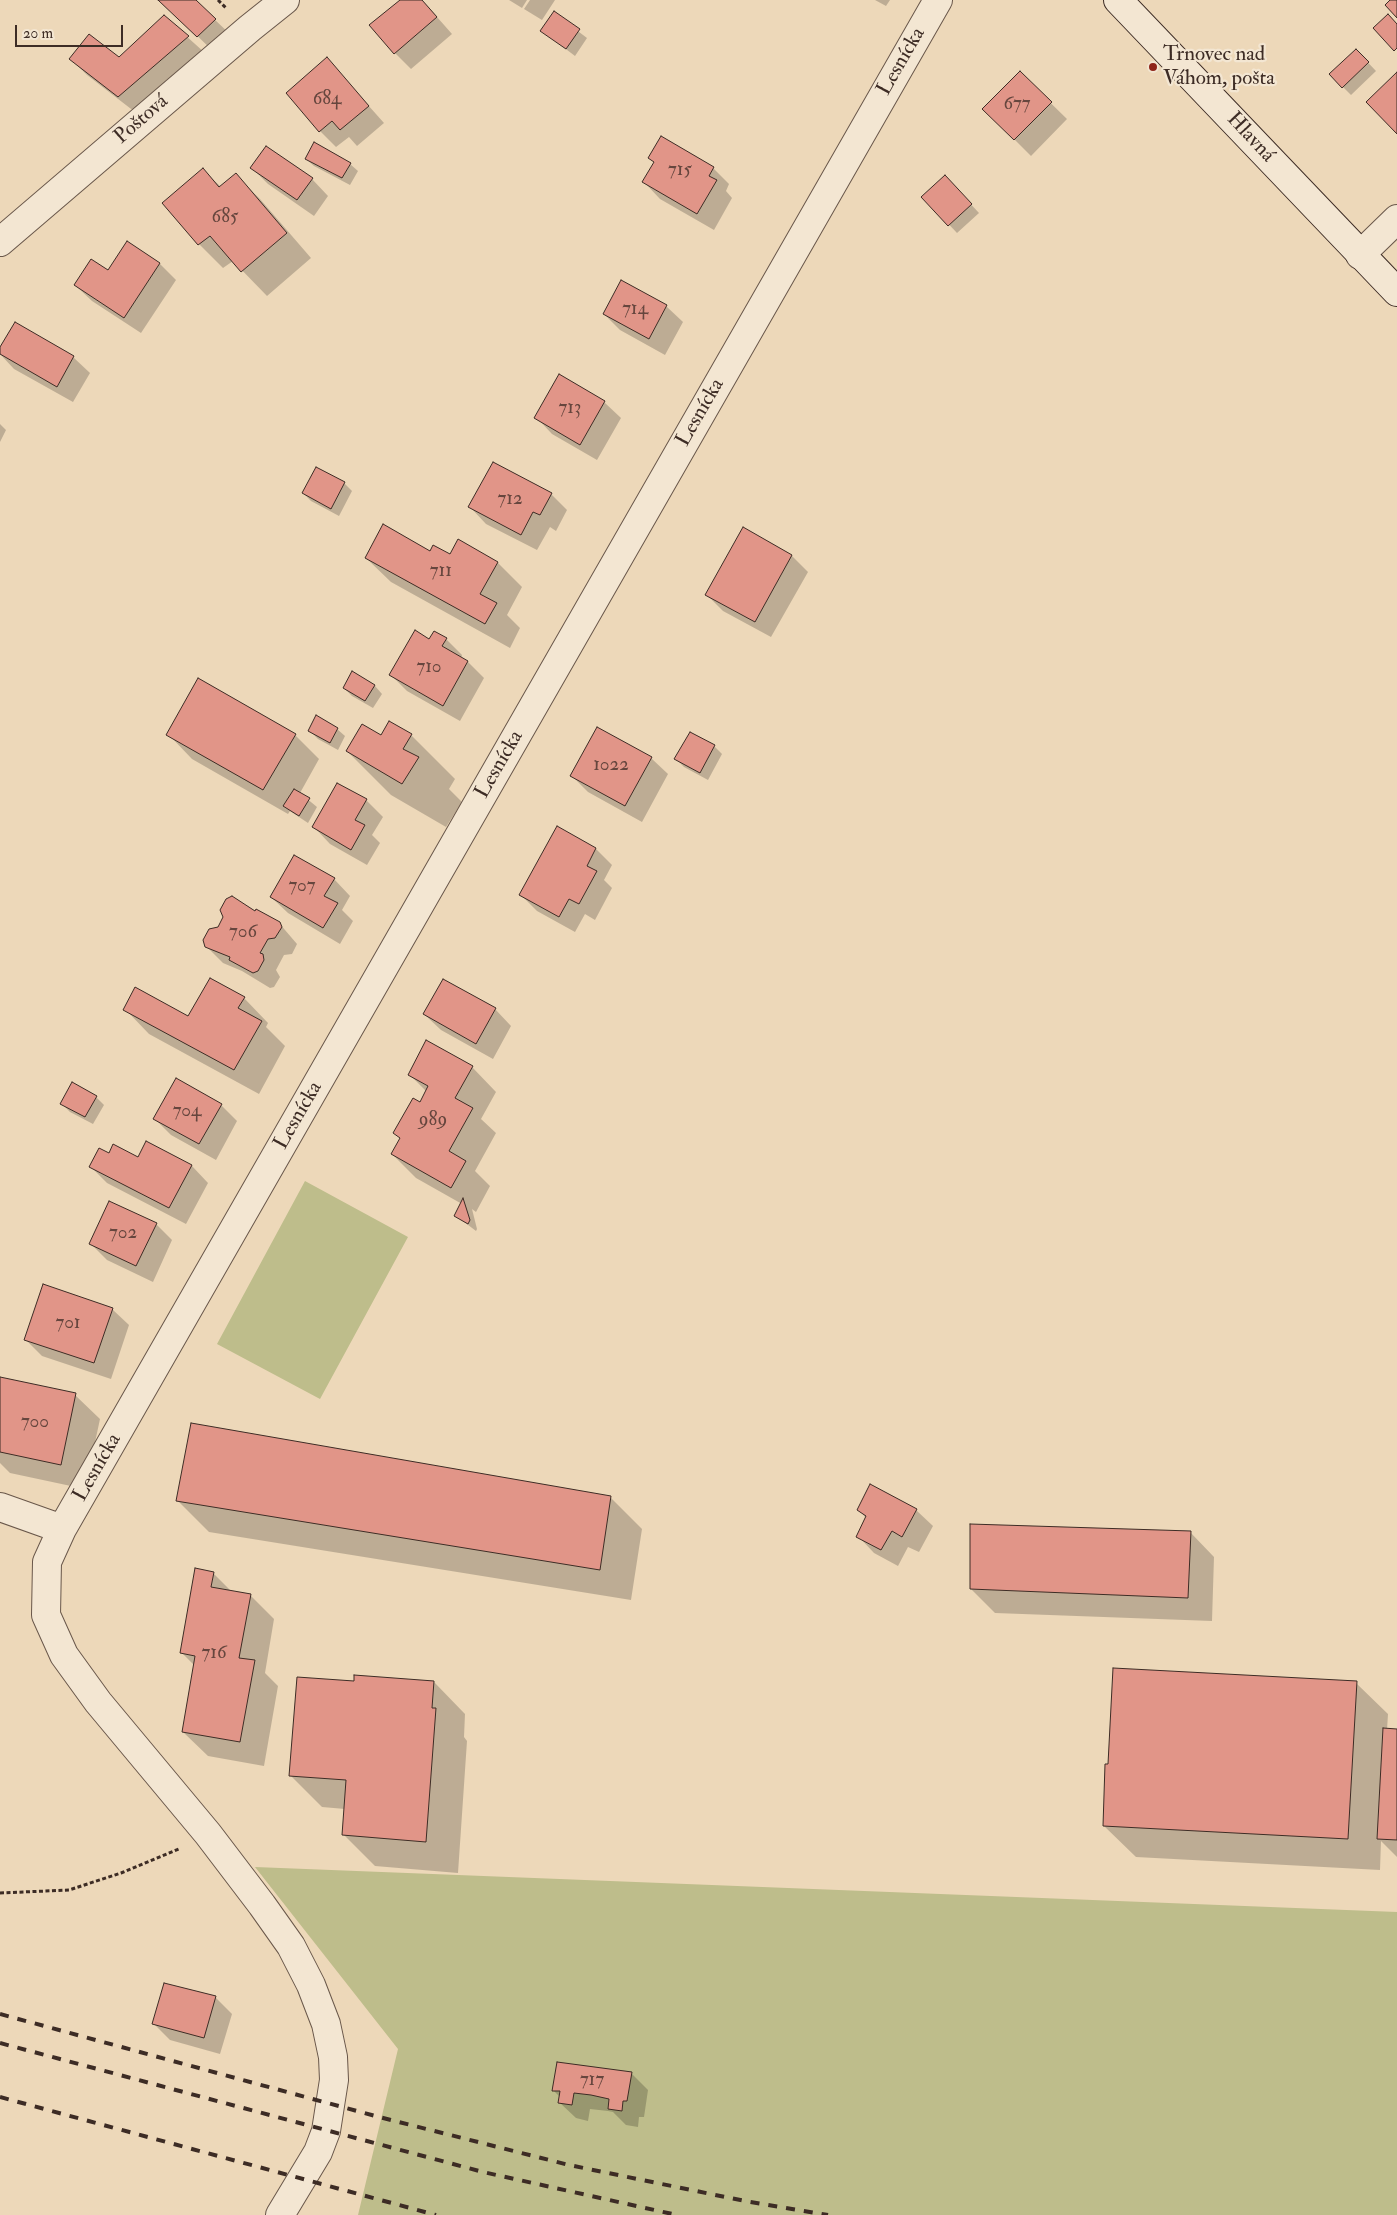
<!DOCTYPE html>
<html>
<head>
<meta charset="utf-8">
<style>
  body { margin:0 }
  #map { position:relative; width:1397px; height:2215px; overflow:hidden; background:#edd8b9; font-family:"IM FELL Double Pica",serif }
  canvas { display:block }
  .scale { position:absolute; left:15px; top:25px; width:108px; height:22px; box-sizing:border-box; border:2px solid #3d2c25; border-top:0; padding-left:6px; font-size:15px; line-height:18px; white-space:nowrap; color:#3d2c25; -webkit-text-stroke:4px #f3e6d2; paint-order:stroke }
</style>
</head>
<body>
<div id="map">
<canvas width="1397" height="2215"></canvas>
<div class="scale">20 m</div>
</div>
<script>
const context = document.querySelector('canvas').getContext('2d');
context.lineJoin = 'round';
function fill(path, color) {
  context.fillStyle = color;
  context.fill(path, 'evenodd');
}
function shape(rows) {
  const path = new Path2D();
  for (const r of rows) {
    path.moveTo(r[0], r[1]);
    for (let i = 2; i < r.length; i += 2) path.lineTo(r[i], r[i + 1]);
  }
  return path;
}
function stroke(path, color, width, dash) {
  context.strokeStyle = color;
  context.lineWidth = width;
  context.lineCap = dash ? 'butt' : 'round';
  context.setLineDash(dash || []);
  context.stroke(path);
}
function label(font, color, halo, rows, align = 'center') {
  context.font = font + ' "IM FELL Double Pica",serif';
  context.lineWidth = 4.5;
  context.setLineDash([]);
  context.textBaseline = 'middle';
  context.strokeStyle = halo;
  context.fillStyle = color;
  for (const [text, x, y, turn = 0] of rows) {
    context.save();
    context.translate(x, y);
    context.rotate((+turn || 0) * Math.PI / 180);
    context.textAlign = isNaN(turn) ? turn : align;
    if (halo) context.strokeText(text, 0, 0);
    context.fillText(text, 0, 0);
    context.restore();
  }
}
const green = shape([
  [305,1181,408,1237,320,1399,217,1344],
  [255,1867,1397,1912,1397,2215,358,2215,398,2049]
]);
const shadow = shape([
  [160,0,194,0,232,36,214,52],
  [401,0,422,0,452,34,411,69,395,53],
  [509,0,527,0,522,8],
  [530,0,555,0,542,20,524,9],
  [875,0,890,0,886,6],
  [554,13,587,38,575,56,542,31],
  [164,16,205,53,135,112,87,75,71,59,120,59],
  [1356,50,1376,71,1351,95,1343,87],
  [327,59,384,123,357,146,349,137,336,147,320,131],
  [1020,73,1067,119,1031,156,984,109],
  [649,158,713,168,729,184,726,191,732,198,714,230,660,199,644,182,655,163],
  [306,159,350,164,358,171,350,185,314,166],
  [252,168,312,179,328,196,314,216,268,184],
  [203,170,221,187,235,175,260,199,311,258,267,296,233,261,223,268,199,244],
  [953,185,979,213,957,233,923,197],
  [127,242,160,264,176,280,141,333,92,301,75,285,108,272],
  [666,306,683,322,665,355,620,330,604,314],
  [0,349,73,357,90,373,73,402,14,369,0,354],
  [604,402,621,418,597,460,552,434,536,417],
  [0,424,6,430,0,442],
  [344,483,352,491,339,516,311,501,303,493],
  [551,494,567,510,556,531,550,527,537,550,486,524,470,507],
  [743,529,792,556,808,572,771,637,723,611,707,595],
  [431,553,498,563,522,587,507,615,520,628,510,648,391,582,366,558],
  [446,639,462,655,461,658,468,662,484,678,460,721,407,691,391,675,430,640],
  [353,673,375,686,382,694,373,708,352,696,344,688],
  [337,729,345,736,338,750,318,739,310,731],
  [168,734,295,735,319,759,300,793,317,807,308,823,290,811,288,814,192,759],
  [411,735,455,779,449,789,462,802,446,827,391,795,347,751,382,736],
  [714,746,722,754,708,780,684,767,676,759],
  [651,758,668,774,642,822,588,792,571,775],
  [338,784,366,800,383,817,372,835,380,843,367,865,330,844,314,827],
  [558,828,596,849,612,865,604,880,612,888,595,920,585,914,575,932,537,911,521,895],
  [334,879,350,896,342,910,353,921,340,944,288,913,271,897],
  [256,913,279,923,297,944,292,954,284,955,276,970,280,977,274,987,270,988,242,971,223,963,206,946,218,928],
  [244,998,268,1023,266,1027,285,1046,259,1094,149,1034,125,1009,189,1018],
  [495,1009,511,1026,493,1059,441,1030,424,1014],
  [472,1067,496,1092,481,1119,496,1133,475,1171,490,1186,476,1212,472,1209,477,1229,476,1231,455,1215,462,1204,416,1178,392,1154,401,1139,395,1133,420,1104,427,1092,409,1074],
  [96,1097,104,1105,93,1124,70,1112,62,1104],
  [221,1105,237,1121,216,1160,171,1135,155,1119],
  [147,1143,192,1166,208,1183,186,1224,107,1183,90,1166,109,1154,139,1158],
  [156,1224,172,1240,153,1282,107,1260,91,1244],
  [112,1309,129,1325,111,1379,42,1356,25,1339],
  [0,1380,75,1395,100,1419,85,1489,10,1473,0,1463],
  [610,1497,642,1529,631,1600,209,1532,177,1500],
  [859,1510,916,1510,933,1526,919,1552,908,1547,898,1566,874,1553,858,1536,866,1518],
  [1190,1532,1214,1557,1212,1621,995,1613,971,1589],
  [213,1573,232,1592,250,1595,274,1619,265,1673,278,1686,264,1766,208,1756,183,1732,195,1666,182,1653],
  [355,1682,434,1682,465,1714,464,1737,467,1741,458,1873,375,1866,343,1834,345,1809,322,1807,291,1776],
  [1356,1683,1388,1714,1387,1730,1397,1730,1397,1857,1381,1841,1380,1870,1136,1857,1104,1826],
  [215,1997,232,2014,220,2054,170,2040,154,2024],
  [631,2073,648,2090,644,2117,639,2117,638,2127,626,2125,613,2112,608,2111,590,2109,588,2121,576,2118,559,2102,560,2097,553,2090]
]);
const building = shape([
  [158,0,196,0,216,19,197,37,158,0],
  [400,0,422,0,437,17,394,54,369,25,400,0],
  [1390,0,1397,0,1397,18,1385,5,1390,0],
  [554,11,580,29,566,49,540,31,554,11],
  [1388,14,1397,24,1397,48,1394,51,1373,28,1388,14],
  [164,15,189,36,118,97,69,59,89,34,119,57,164,15],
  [1356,49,1369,62,1342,88,1329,74,1356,49],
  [327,57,369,106,340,130,332,121,319,132,286,93,327,57],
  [1020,71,1052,102,1014,140,982,109,1020,71],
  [1397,72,1397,134,1366,102,1397,72],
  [661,136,714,167,709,176,717,180,697,214,642,182,654,162,648,158,661,136],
  [314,142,351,163,342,178,305,159,314,142],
  [266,146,313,178,297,200,250,168,266,146],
  [203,168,219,187,236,173,287,233,241,272,210,236,198,245,162,203,203,168],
  [945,175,972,204,948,226,921,197,945,175],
  [127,241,160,263,124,318,74,285,91,259,108,270,127,241],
  [621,280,667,305,649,339,603,314,621,280],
  [15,322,74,356,57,387,0,354,0,347,15,322],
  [559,374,605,401,580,445,534,418,559,374],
  [493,462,552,493,540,515,533,512,521,535,468,507,493,462],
  [316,467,345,482,331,509,302,493,316,467],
  [383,524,430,551,433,545,450,554,458,539,498,562,480,594,497,603,485,624,365,558,383,524],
  [743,527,792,555,755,622,705,595,743,527],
  [415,630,429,639,434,631,447,638,442,646,468,661,443,706,389,675,415,630],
  [352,671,375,685,365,701,343,688,352,671],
  [198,678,296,734,263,790,166,735,198,678],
  [316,715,338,728,330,743,308,731,316,715],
  [389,721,412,734,403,749,419,757,402,784,346,751,362,724,381,735,389,721],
  [597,727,652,757,625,806,570,776,597,727],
  [690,732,715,745,700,773,674,759,690,732],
  [337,783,367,799,355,820,365,825,351,850,312,827,337,783],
  [294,789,310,798,299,816,283,806,294,789],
  [557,826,596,848,587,866,597,871,579,904,569,899,559,917,519,895,557,826],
  [294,855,335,878,324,896,338,903,323,928,270,897,294,855],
  [232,896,255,911,256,909,280,922,282,927,275,938,268,939,260,953,263,954,264,960,258,971,253,973,229,960,230,957,205,947,203,940,209,929,218,927,223,917,220,910,226,899,232,896],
  [210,978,245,997,238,1008,262,1021,234,1070,123,1010,135,987,188,1016,210,978],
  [443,979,496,1008,476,1044,423,1014,443,979],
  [426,1040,473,1066,455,1098,473,1108,449,1151,466,1161,451,1188,391,1154,400,1138,393,1133,413,1098,420,1102,428,1086,408,1075,426,1040],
  [176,1078,222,1104,199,1144,153,1119,176,1078],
  [72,1082,97,1096,85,1117,60,1104,72,1082],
  [146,1141,192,1165,169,1208,89,1167,99,1148,109,1153,113,1144,138,1157,146,1141],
  [463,1198,470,1220,468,1224,454,1216,463,1198],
  [109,1201,157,1223,136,1266,89,1244,109,1201],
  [43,1284,113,1308,94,1363,24,1340,43,1284],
  [0,1377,76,1393,61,1465,0,1452,0,1377],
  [191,1423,611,1496,600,1570,176,1501,191,1423],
  [870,1484,917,1509,902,1537,892,1531,881,1550,856,1537,866,1516,857,1510,870,1484],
  [970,1524,1191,1531,1188,1598,970,1589,970,1524],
  [195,1568,214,1572,211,1587,251,1594,239,1658,255,1660,240,1742,182,1732,195,1656,180,1653,195,1568],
  [1113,1668,1357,1681,1348,1839,1103,1826,1105,1764,1108,1764,1113,1668],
  [354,1675,434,1681,432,1708,436,1708,426,1842,342,1835,346,1780,289,1776,297,1677,354,1681,354,1675],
  [1383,1728,1397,1729,1397,1840,1377,1839,1383,1728],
  [164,1983,216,1996,204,2038,152,2024,164,1983],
  [557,2062,632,2072,627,2101,623,2101,622,2111,608,2109,609,2099,591,2095,574,2093,572,2105,558,2103,560,2091,552,2091,557,2062]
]);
const path = shape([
  [218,0,226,8],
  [0,1893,69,1890,121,1873,179,1849]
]);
const street = shape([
  [0,242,250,28,285,0],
  [1360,255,1397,219],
  [0,1507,62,1529],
  [280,2215,318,2152,326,2131,334,2080,333,2057,326,2024,311,1985,291,1946,262,1905,208,1834,98,1702,64,1655,46,1615,47,1562,62,1529,938,0]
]);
const secondary = shape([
  [1118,0,1397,292]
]);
const rail = shape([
  [0,2014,379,2117,569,2165,745,2201,828,2215],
  [0,2043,483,2172,677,2215],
  [0,2097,436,2215]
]);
const markers = [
  [1153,67,5,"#8f2418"]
];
const numberNames = [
  ["684",327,100],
  ["677",1017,105],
  ["715",680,171],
  ["685",225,218],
  ["714",635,310],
  ["713",570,409],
  ["712",510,500],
  ["711",441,572],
  ["710",429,668],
  ["1022",611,766],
  ["707",302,887],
  ["706",243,933],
  ["704",187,1112],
  ["989",433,1121],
  ["702",123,1234],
  ["701",68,1324],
  ["700",35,1423],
  ["716",214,1654],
  ["717",592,2081]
];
const poiNames = [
  ["Trnovec nad",1163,55],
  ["Váhom, pošta",1163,79]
];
const streetNames = [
  ["Lesnícka",902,62,-60],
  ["Poštová",142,120,-41],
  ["Hlavná",1250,138,47],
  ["Lesnícka",701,413,-60],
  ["Lesnícka",500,765,-60],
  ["Lesnícka",299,1116,-60],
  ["Lesnícka",98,1468,-60]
];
fill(green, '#bebd8b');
fill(shadow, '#0003');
fill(building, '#e19588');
stroke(building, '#3d2c25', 1);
stroke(street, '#69574a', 30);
stroke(secondary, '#3d2c25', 30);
stroke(path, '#3d2c25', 3, [4, 2.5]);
stroke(street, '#f3e6d2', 28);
stroke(secondary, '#f3e6d2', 28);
stroke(rail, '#3d2c25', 4, [9, 9]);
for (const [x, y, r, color] of markers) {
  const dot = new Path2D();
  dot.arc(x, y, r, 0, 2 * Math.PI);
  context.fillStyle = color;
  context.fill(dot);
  stroke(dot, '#f3e6d2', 2);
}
label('19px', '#66463e', null, numberNames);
label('21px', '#3d2c25', '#f3e6d2', poiNames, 'left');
label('21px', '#3d2c25', '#f3e6d2', streetNames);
</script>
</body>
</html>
